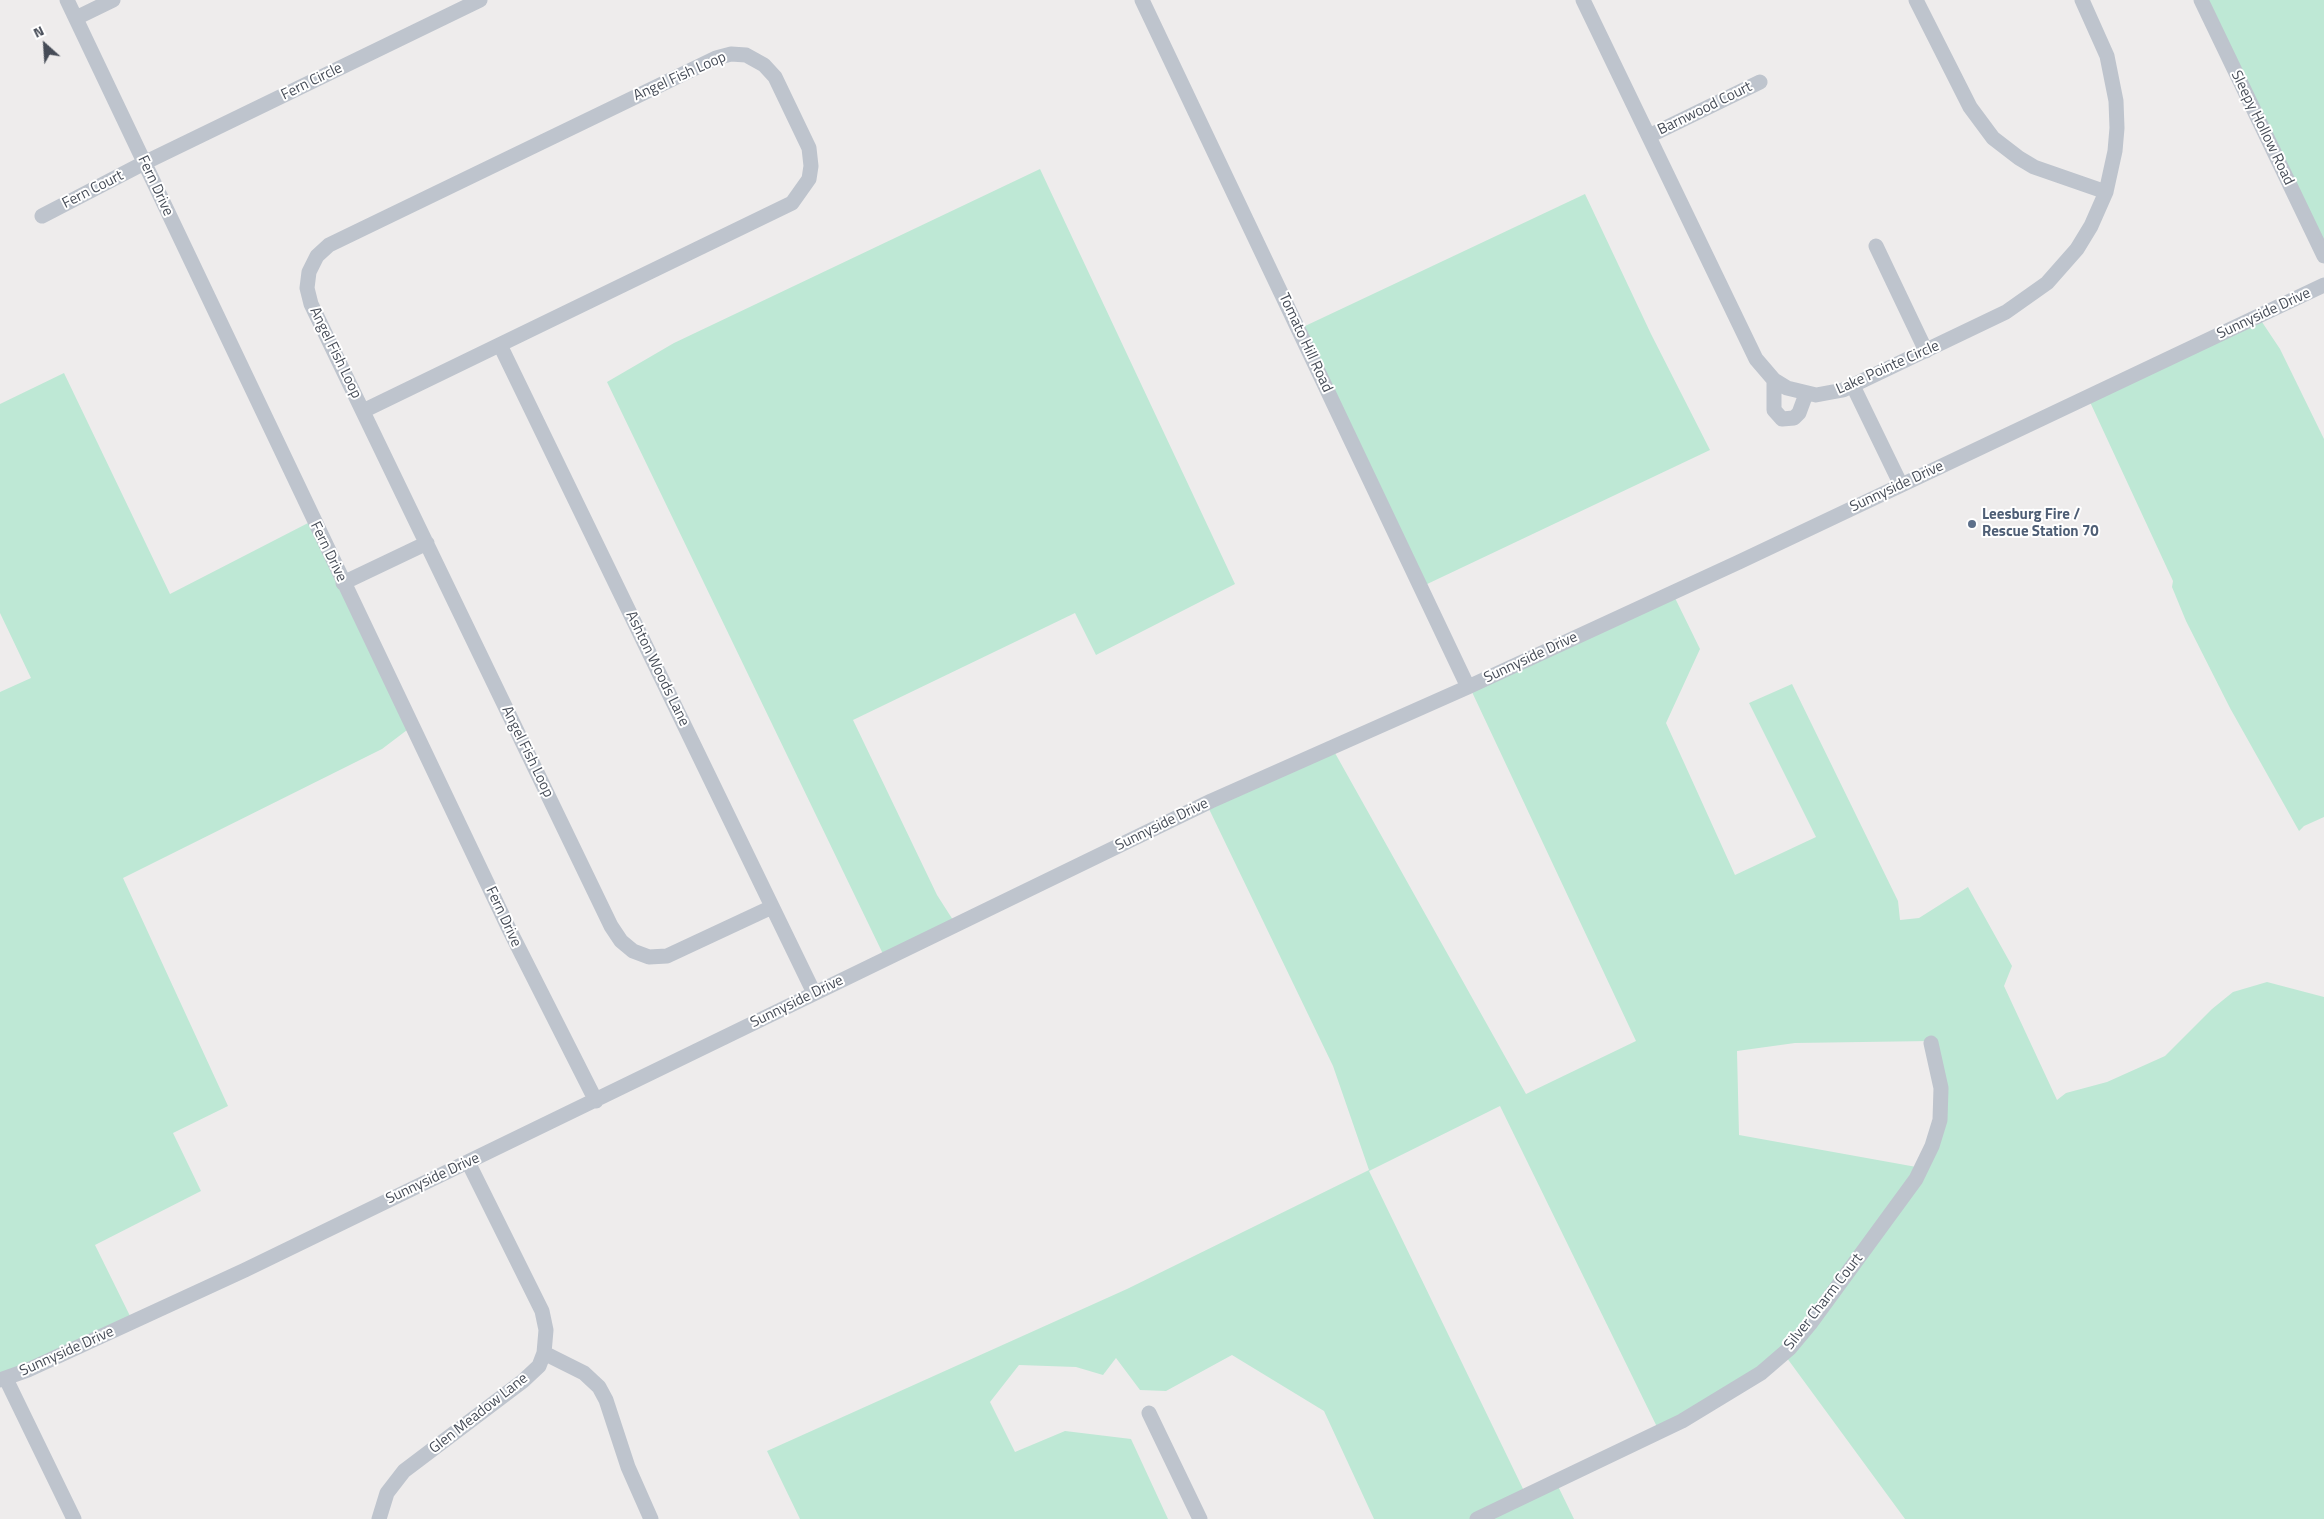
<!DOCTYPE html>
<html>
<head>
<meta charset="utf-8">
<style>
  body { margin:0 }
  #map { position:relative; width:2324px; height:1519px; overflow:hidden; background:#eeecec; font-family:"Titillium Web",sans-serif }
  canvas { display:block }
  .north { position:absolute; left:20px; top:20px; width:50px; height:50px; -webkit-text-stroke:4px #fff; paint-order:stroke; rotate:334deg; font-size:14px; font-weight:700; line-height:20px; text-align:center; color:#464c57 }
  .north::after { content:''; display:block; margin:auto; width:18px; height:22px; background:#464c57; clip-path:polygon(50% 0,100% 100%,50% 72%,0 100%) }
</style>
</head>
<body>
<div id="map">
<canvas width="2324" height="1519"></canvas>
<div class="north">N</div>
</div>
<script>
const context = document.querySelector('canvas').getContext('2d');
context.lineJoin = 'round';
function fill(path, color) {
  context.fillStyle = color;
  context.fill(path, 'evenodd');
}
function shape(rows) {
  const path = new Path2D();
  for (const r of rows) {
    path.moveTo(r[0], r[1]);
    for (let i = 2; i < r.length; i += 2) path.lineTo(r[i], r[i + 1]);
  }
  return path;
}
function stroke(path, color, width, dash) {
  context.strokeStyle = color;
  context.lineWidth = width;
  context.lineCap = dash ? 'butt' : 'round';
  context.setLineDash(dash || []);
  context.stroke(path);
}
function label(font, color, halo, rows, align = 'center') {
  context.font = font + ' "Titillium Web",sans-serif';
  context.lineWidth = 4;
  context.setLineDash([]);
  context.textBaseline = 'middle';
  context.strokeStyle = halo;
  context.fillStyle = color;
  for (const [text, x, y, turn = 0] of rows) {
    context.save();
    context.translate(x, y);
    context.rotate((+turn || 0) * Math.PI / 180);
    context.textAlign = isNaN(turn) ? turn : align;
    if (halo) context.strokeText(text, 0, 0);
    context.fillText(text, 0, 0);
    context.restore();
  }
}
const green = shape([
  [2207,0,2324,0,2324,244],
  [1040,169,1235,584,1096,655,1075,613,853,720,937,895,953,920,883,954,607,382,674,343],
  [1585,194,1651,334,1710,450,1423,586,1303,327],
  [2262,322,2280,349,2324,439,2324,817,2304,826,2299,831,2230,708,2186,621,2172,587,2173,581,2090,402],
  [64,373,170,594,310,522,411,727,382,749,123,878,228,1106,173,1133,201,1191,95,1245,130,1316,26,1364,0,1374,0,692,31,678,0,613,0,404],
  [1675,598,1700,649,1666,723,1735,875,1816,837,1749,703,1792,684,1898,901,1900,920,1919,918,1968,887,2012,966,2004,986,2057,1100,2066,1093,2107,1082,2165,1056,2212,1009,2233,992,2267,982,2324,997,2324,1519,1905,1519,1784,1354,1659,1431,1500,1106,1369,1171,1526,1495,1555,1480,1574,1519,1374,1519,1324,1411,1232,1355,1166,1391,1140,1390,1116,1358,1103,1375,1076,1367,1019,1365,990,1402,1015,1452,1065,1431,1131,1439,1168,1519,800,1519,767,1451,1127,1289,1369,1170,1333,1066,1209,809,1335,753,1526,1094,1636,1041,1472,692],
  [1930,1041,1938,1124,1922,1168,1739,1135,1737,1051,1795,1043]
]);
const minor = shape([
  [67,0,509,929,596,1101],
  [1142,0,1468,687],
  [1583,0,1756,359,1774,380,1787,388,1816,395,1843,390,2006,312,2047,283,2077,249,2091,226,2106,192,2115,151,2117,128,2116,101,2107,56,2082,0],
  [1916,0,1970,107,1993,138,2019,158,2034,167,2106,192],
  [2201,0,2324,256],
  [76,18,113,0],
  [1649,136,1760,82],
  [42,216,144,163,480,0],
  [1876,246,1926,351],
  [500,345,814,993],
  [1774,380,1774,410,1782,419,1794,418,1799,413,1806,394],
  [1853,386,1901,485],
  [363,411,792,203,809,179,811,166,809,148,775,77,764,65,746,55,731,54,716,58,329,245,317,256,309,272,307,288,311,304,611,926,621,941,633,951,649,957,667,956,772,907],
  [343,583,427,543],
  [544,1353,584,1373,599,1387,606,1400,628,1467,651,1519],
  [6,1379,74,1519],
  [0,1380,28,1370,245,1270,1211,801,1468,687,1739,562,2324,285],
  [1149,1413,1200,1519],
  [379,1519,387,1493,404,1471,523,1381,539,1366,544,1353,546,1330,542,1311,468,1162],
  [1477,1519,1682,1421,1761,1373,1790,1348,1810,1324,1916,1179,1932,1146,1940,1120,1941,1088,1931,1043]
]);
const markers = [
  [1972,524,5,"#5c6f8a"]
];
const streetNames = [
  ["Angel Fish Loop",680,77,-24],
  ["Fern Circle",312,82,-26],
  ["Barnwood Court",1705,109,-26],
  ["Sleepy Hollow Road",2262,128,64],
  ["Fern Drive",155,186,65],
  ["Fern Court",93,190,-27],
  ["Sunnyside Drive",2264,314,-25],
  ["Tomato Hill Road",1305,343,65],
  ["Angel Fish Loop",335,353,64],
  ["Lake Pointe Circle",1888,368,-24],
  ["Sunnyside Drive",1897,487,-25],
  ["Fern Drive",328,552,64],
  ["Sunnyside Drive",1531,658,-25],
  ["Ashton Woods Lane",657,669,64],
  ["Angel Fish Loop",527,752,64],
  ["Sunnyside Drive",1162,825,-26],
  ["Fern Drive",503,917,65],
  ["Sunnyside Drive",797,1002,-26],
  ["Sunnyside Drive",433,1179,-25],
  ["Silver Charm Court",1824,1302,-52],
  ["Sunnyside Drive",67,1352,-24],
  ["Glen Meadow Lane",479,1414,-38]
];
const serviceNames = [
  ["Leesburg Fire /",1982,515],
  ["Rescue Station 70",1982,532]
];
fill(green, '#bee8d5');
stroke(minor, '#bec4cd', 15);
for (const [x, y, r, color] of markers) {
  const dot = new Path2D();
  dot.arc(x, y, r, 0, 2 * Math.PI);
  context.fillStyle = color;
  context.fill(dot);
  stroke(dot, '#fff', 2);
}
label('15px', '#464c57', '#fff', streetNames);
label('bold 15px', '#4e5e75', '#fff', serviceNames, 'left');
</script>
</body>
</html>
